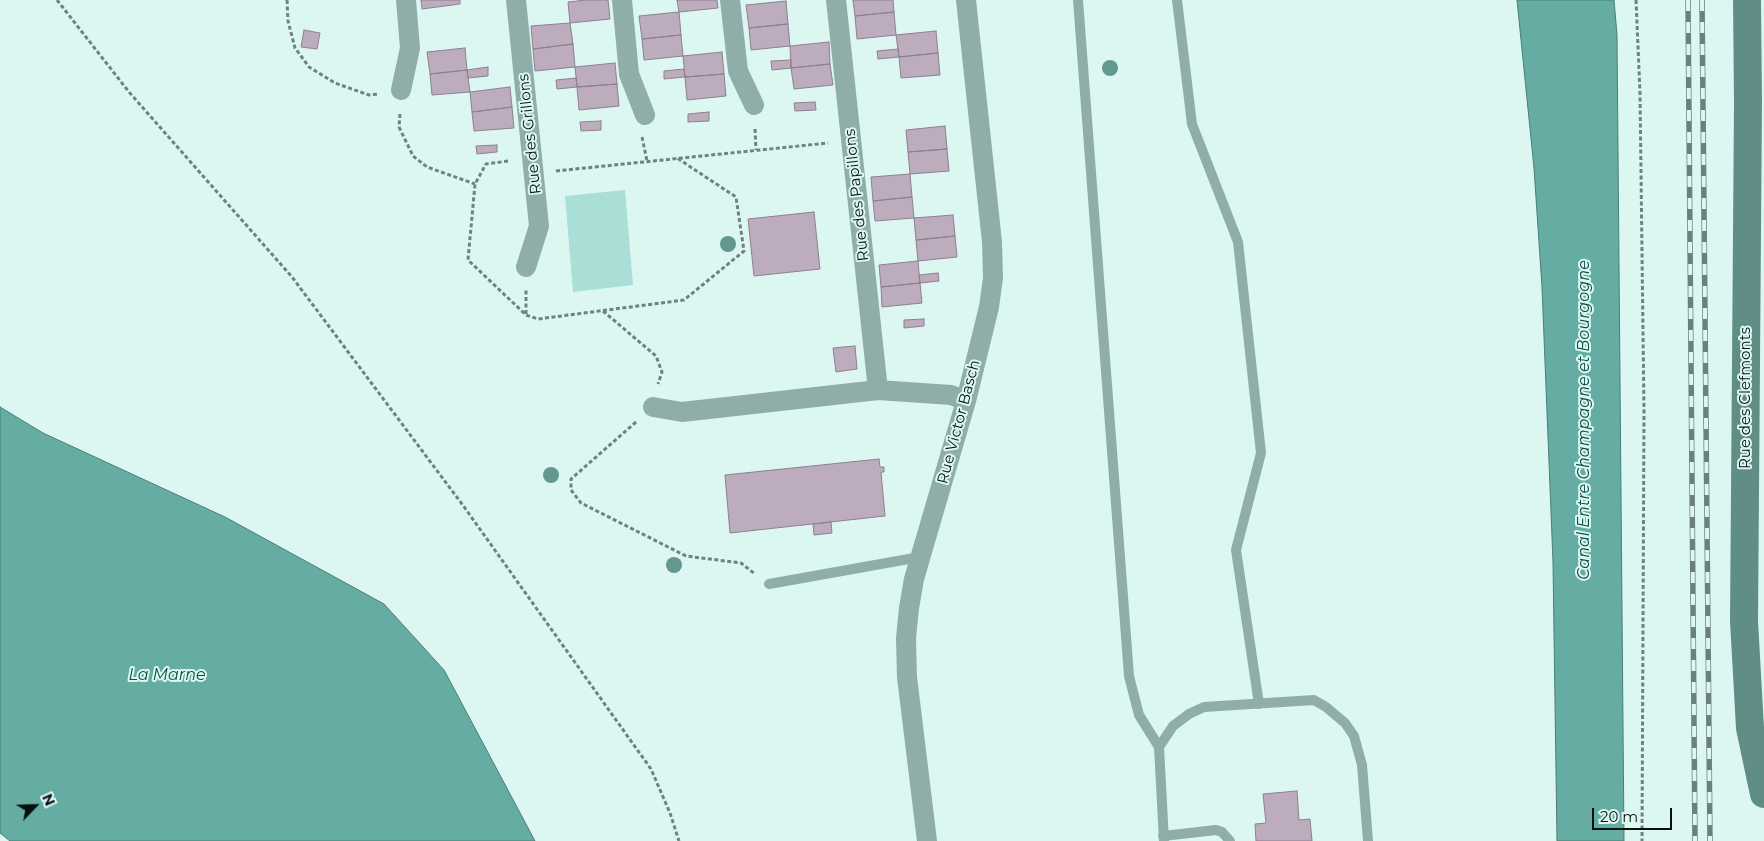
<!DOCTYPE html>
<html>
<head>
<meta charset="utf-8">
<style>
  body { margin:0 }
  #map { position:relative; width:1764px; height:841px; overflow:hidden; background:#dcf7f2; font-family:Montserrat,sans-serif }
  canvas { display:block }
  .north { position:absolute; left:10px; top:781px; width:50px; height:50px; -webkit-text-stroke:4px #dcf7f2; paint-order:stroke; rotate:66deg; font-size:14px; font-weight:700; line-height:20px; text-align:center; color:#07100e }
  .north::after { content:''; display:block; margin:auto; width:18px; height:22px; background:#07100e; clip-path:polygon(50% 0,100% 100%,50% 72%,0 100%) }
  .scale { position:absolute; left:1592px; top:808px; width:80px; height:22px; box-sizing:border-box; border:2px solid #07100e; border-top:0; padding-left:6px; font-size:15px; line-height:18px; white-space:nowrap; color:#07100e; -webkit-text-stroke:4px #dcf7f2; paint-order:stroke }
</style>
</head>
<body>
<div id="map">
<canvas width="1764" height="841"></canvas>
<div class="north">N</div>
<div class="scale">20 m</div>
</div>
<script>
const context = document.querySelector('canvas').getContext('2d');
context.lineJoin = 'round';
function fill(path, color) {
  context.fillStyle = color;
  context.fill(path, 'evenodd');
}
function shape(rows) {
  const path = new Path2D();
  for (const r of rows) {
    path.moveTo(r[0], r[1]);
    for (let i = 2; i < r.length; i += 2) path.lineTo(r[i], r[i + 1]);
  }
  return path;
}
function stroke(path, color, width, dash) {
  context.strokeStyle = color;
  context.lineWidth = width;
  context.lineCap = dash ? 'butt' : 'round';
  context.setLineDash(dash || []);
  context.stroke(path);
}
function label(font, color, halo, rows, align = 'center') {
  context.font = font + ' Montserrat,sans-serif';
  context.lineWidth = 4;
  context.setLineDash([]);
  context.textBaseline = 'middle';
  context.strokeStyle = halo;
  context.fillStyle = color;
  for (const [text, x, y, turn = 0] of rows) {
    context.save();
    context.translate(x, y);
    context.rotate((+turn || 0) * Math.PI / 180);
    context.textAlign = isNaN(turn) ? turn : align;
    if (halo) context.strokeText(text, 0, 0);
    context.fillText(text, 0, 0);
    context.restore();
  }
}
const green = shape([
  [625,190,633,285,573,292,565,196]
]);
const water = shape([
  [1517,0,1614,0,1617,35,1624,841,1557,841,1553,562,1542,287,1534,168,1517,0],
  [0,407,43,433,225,517,384,604,444,670,535,841,10,841,0,833,0,407]
]);
const building = shape([
  [421,0,460,0,460,4,422,9,421,0],
  [586,0,608,0,610,19,570,23,568,2,586,0],
  [677,0,717,0,718,8,679,12,677,0],
  [853,0,893,0,894,12,855,16,853,0],
  [786,1,788,24,749,28,746,5,786,1],
  [679,12,681,35,642,39,639,16,679,12],
  [894,12,896,35,857,39,855,16,894,12],
  [570,23,573,44,533,49,531,26,570,23],
  [788,24,790,46,751,50,749,28,788,24],
  [304,30,320,33,317,49,301,47,304,30],
  [936,31,938,53,899,57,896,35,936,31],
  [681,35,683,56,644,60,642,39,681,35],
  [829,42,830,64,791,68,790,46,829,42],
  [573,44,575,67,535,71,533,49,573,44],
  [465,48,467,70,430,74,427,52,465,48],
  [898,49,899,57,878,59,877,51,898,49],
  [722,52,724,74,685,77,683,56,722,52],
  [938,53,940,75,901,78,899,57,938,53],
  [791,60,791,68,772,70,771,61,791,60],
  [615,63,617,84,577,87,575,67,615,63],
  [830,64,833,85,794,89,791,68,830,64],
  [488,67,488,76,468,78,467,70,488,67],
  [684,69,685,77,664,79,664,71,684,69],
  [467,70,470,92,432,95,430,74,467,70],
  [724,74,726,96,687,100,685,77,724,74],
  [576,78,577,87,557,89,556,80,576,78],
  [617,84,619,106,579,110,577,87,617,84],
  [510,87,512,107,472,112,470,92,510,87],
  [815,102,816,110,795,111,794,103,815,102],
  [512,107,514,128,474,131,472,112,512,107],
  [709,112,709,121,688,122,688,114,709,112],
  [601,121,601,130,581,131,580,122,601,121],
  [945,126,947,149,908,152,906,130,945,126],
  [497,145,497,152,477,154,476,146,497,145],
  [947,149,949,171,910,174,908,152,947,149],
  [910,174,912,197,873,201,871,177,910,174],
  [912,197,914,218,875,221,873,201,912,197],
  [814,212,820,269,754,276,748,219,814,212],
  [953,215,955,236,916,240,914,218,953,215],
  [955,236,957,257,918,261,916,240,955,236],
  [918,261,920,283,881,287,879,265,918,261],
  [938,273,939,281,920,283,919,275,938,273],
  [920,283,922,303,882,307,881,287,920,283],
  [924,319,924,326,904,328,904,320,924,319],
  [855,346,857,369,836,372,833,348,855,346],
  [879,459,880,467,884,467,884,472,881,472,885,516,730,533,725,475,879,459],
  [831,522,832,533,814,535,813,524,831,522],
  [1297,791,1299,820,1310,819,1312,841,1256,841,1255,824,1266,823,1263,794,1297,791]
]);
const path = shape([
  [57,0,129,92,292,277,462,504,651,769,670,813,679,841],
  [287,0,288,21,295,48,309,67,335,83,369,95,379,94],
  [1636,0,1640,93,1644,411,1642,841],
  [400,114,399,127,413,156,427,167,475,184],
  [755,129,756,150],
  [642,137,647,161],
  [508,161,486,164,475,184,468,260,526,315,538,319,684,300,744,251,736,197,677,158],
  [556,171,828,143],
  [603,311,656,356,662,372,658,384],
  [526,314,526,290],
  [636,422,571,479,571,490,581,503,686,556,741,563,755,574]
]);
const lane = shape([
  [1078,0,1129,676,1139,715,1159,747],
  [1177,0,1192,124,1238,242,1261,453,1236,550,1259,704],
  [769,584,920,557],
  [1163,836,1216,830,1222,832,1230,841],
  [1164,841,1159,747,1173,726,1189,714,1204,707,1314,700,1326,707,1345,723,1354,736,1362,765,1368,841]
]);
const street = shape([
  [516,0,539,226,526,267],
  [622,0,629,74,645,115],
  [730,0,738,71,754,105],
  [836,0,878,390],
  [401,90,410,48,406,0],
  [653,407,682,412,878,390,951,395,966,401],
  [927,841,907,677,906,638,909,608,914,579,966,401,989,307,993,278,992,242,966,0]
]);
const secondary = shape([
  [1747,0,1748,102,1744,621,1750,728,1764,794]
]);
const rail = shape([
  [1688,0,1695,841],
  [1702,0,1710,841]
]);
const trees = [
  [1110,68],
  [728,244],
  [551,475],
  [674,565]
];
const streetNames = [
  ["Rue des Grillons",530,134,-96],
  ["Rue des Papillons",857,195,-96],
  ["Rue des Clefmonts",1746,398,-90],
  ["Rue Victor Basch",959,422,-75]
];
const waterNames = [
  ["Canal Entre Champagne et Bourgogne",1584,420,-90],
  ["La Marne",167,675]
];
fill(green, '#a9dfd6');
fill(water, '#65ada2');
stroke(water, '#497e76', 1);
fill(building, '#bcacbd');
stroke(building, '#8e7f8f', 1);
stroke(path, '#70827e', 3, [4, 2.5]);
stroke(lane, '#90aea9', 10);
stroke(street, '#90aea9', 20);
stroke(secondary, '#608e87', 28);
stroke(rail, '#6d7f7c', 5.5);
stroke(rail, '#dcf7f2', 4, [11]);
context.fillStyle = '#659791';
for (const [x, y] of trees) {
  context.beginPath();
  context.arc(x, y, 8, 0, 2 * Math.PI);
  context.fill();
}
label('15px', '#07100e', '#dcf7f2', streetNames);
label('italic 16px', '#094c44', '#dcf7f2', waterNames);
</script>
</body>
</html>
